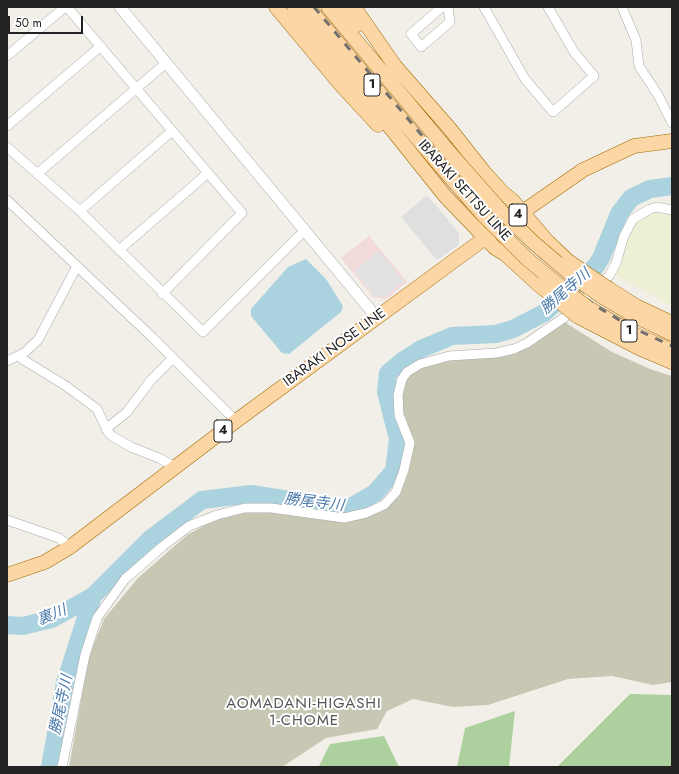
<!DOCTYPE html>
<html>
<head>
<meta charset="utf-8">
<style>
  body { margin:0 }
  #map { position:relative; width:679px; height:774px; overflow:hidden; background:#f2efe9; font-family:Jost,sans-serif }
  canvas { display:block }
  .frame { position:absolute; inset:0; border:8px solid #222; pointer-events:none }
  .scale { position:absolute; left:8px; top:16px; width:75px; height:18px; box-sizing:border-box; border:2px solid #222; border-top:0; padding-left:5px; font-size:12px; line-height:14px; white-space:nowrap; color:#222; -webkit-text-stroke:3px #fff; paint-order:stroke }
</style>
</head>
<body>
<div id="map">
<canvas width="679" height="774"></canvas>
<div class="frame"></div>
<div class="scale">50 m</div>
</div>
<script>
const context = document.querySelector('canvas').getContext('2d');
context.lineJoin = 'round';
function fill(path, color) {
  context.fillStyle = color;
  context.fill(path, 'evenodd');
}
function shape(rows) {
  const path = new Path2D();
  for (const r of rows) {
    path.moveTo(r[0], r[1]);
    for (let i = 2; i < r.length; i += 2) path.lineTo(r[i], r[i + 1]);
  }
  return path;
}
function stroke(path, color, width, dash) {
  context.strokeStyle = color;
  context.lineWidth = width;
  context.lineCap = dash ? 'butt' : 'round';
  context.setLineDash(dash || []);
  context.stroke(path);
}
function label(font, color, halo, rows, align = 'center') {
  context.font = font + ' Jost,"Noto Sans JP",sans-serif';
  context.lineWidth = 4;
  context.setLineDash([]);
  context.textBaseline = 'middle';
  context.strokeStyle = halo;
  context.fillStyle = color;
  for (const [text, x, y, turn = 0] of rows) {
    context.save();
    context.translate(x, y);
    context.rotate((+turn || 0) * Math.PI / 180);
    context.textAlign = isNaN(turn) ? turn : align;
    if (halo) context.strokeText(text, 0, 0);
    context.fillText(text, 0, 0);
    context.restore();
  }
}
const residential = shape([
  [427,195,459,233,459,245,437,260,401,217]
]);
const commercial = shape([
  [369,236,407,282,386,299,373,297,341,258]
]);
const construction = shape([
  [563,321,612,352,650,369,672,376,672,682,653,685,612,676,568,679,488,705,453,707,413,699,387,711,377,729,326,738,282,767,69,767,89,656,104,619,138,578,187,535,218,518,234,513,268,512,346,521,387,507,409,469,414,442,401,409,400,393,406,379,421,367,450,359,506,353]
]);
const farmland = shape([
  [660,211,672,214,672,306,613,274,635,225,643,217]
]);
const forest = shape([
  [630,694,672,695,672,767,557,767],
  [515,711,509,767,457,767,465,728],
  [384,736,399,767,319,766,330,744]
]);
const parking = shape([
  [378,251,404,281,385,297,374,296,354,271]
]);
const water = shape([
  [306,259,326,279,343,306,341,312,289,354,282,353,251,316,251,309,288,267]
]);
const river = shape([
  [7,625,23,626,52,619,93,596],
  [50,767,65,683,93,596,150,539,202,500,251,494,347,509,375,493,394,471,398,439,386,392,388,373,401,362,421,349,452,336,496,334,513,329,544,313,596,266,601,258,619,214,631,198,650,189,672,186]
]);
const minor = shape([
  [67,7,242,213,162,294],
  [442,7,411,34,421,47,450,22,448,7],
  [484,7,525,79,553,112,594,76,574,52,548,7],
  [622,7,636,40,639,66,658,95,672,123],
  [7,56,65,7],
  [7,126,101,46],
  [7,147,80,211,203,332,305,230],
  [37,174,166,63],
  [7,200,153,338,236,421],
  [80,211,172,131],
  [119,250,208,173],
  [20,355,22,359,66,386,97,409,108,432,112,436,131,447,159,458,175,467],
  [7,361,24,353,38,340,77,266],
  [106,429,127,412,151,380,173,358],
  [7,520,59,538,70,547],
  [62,767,85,655,97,618,125,579,163,546,189,526,217,515,245,508,271,508,344,518,366,513,384,505,396,492,404,470,410,443,399,415,398,395,402,379,407,372,420,364,449,356,496,353,514,349,527,343,565,317,609,276,616,263,624,236,633,219,650,209,657,207,672,210]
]);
const tertiary = shape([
  [120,7,377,318]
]);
const primary = shape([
  [276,7,341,85,378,125],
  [294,7,445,196,495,248,505,254,539,285],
  [308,7,437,162],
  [328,7,449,152],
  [342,7,357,25],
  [354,7,395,66,450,129,484,172,502,192,513,201,548,242,568,261],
  [609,289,636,306,672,323],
  [601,296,631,314,672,334],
  [587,307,630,332,672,351],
  [577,316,639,348,672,362],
  [7,575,45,562,70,547,236,421,485,238,583,170,634,146,672,141]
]);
const rail = shape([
  [314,7,461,182,522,247,557,278,593,304,631,327,672,346],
  [539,255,584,291]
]);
const primaryBridge = shape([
  [449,152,502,212,534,243,575,278,601,296],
  [437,162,483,215,526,258,561,287,587,307],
  [568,261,609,289],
  [539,285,577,316]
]);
const shields = [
  [372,85,16],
  [518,215,18],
  [629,331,16],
  [223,431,18]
];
const shieldNames = [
  ["1",372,85],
  ["4",518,215],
  ["1",629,331],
  ["4",223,431]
];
const streetNames = [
  ["IBARAKI SETTSU LINE",464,191,48],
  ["IBARAKI NOSE LINE",335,348,-36]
];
const waterNames = [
  ["勝尾寺川",566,292,-41],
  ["勝尾寺川",314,503,7],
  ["裏川",52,616,-22],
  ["勝尾寺川",62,705,-78]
];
const neighbourhoodNames = [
  ["AOMADANI-HIGASHI",304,704],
  ["1-CHOME",304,721]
];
fill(residential, '#e0dfdf');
fill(commercial, '#f2dad9');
fill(construction, '#c7c7b4');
fill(farmland, '#eef0d5');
fill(forest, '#add19e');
fill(parking, '#e2e2e2');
fill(water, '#aad3df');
stroke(river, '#aad3df', 18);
stroke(minor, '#a9a9a9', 10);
stroke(tertiary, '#a9a9a9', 12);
stroke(primary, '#a06b00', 15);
stroke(minor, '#fff', 9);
stroke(tertiary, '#fff', 11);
stroke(primary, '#fcd6a4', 14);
stroke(rail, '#707070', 3, [8, 8]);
stroke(primaryBridge, '#a06b00', 15, []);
stroke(primaryBridge, '#fcd6a4', 14);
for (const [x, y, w] of shields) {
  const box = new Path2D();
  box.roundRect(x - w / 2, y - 11, w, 22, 3);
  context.fillStyle = '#fff';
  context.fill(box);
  stroke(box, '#222', 1);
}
label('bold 13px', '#222', null, shieldNames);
label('14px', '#222', '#fff', streetNames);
label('italic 15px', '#4a7aab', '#fff', waterNames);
context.letterSpacing = '1px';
label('15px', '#555', '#fff', neighbourhoodNames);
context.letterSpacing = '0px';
</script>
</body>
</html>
